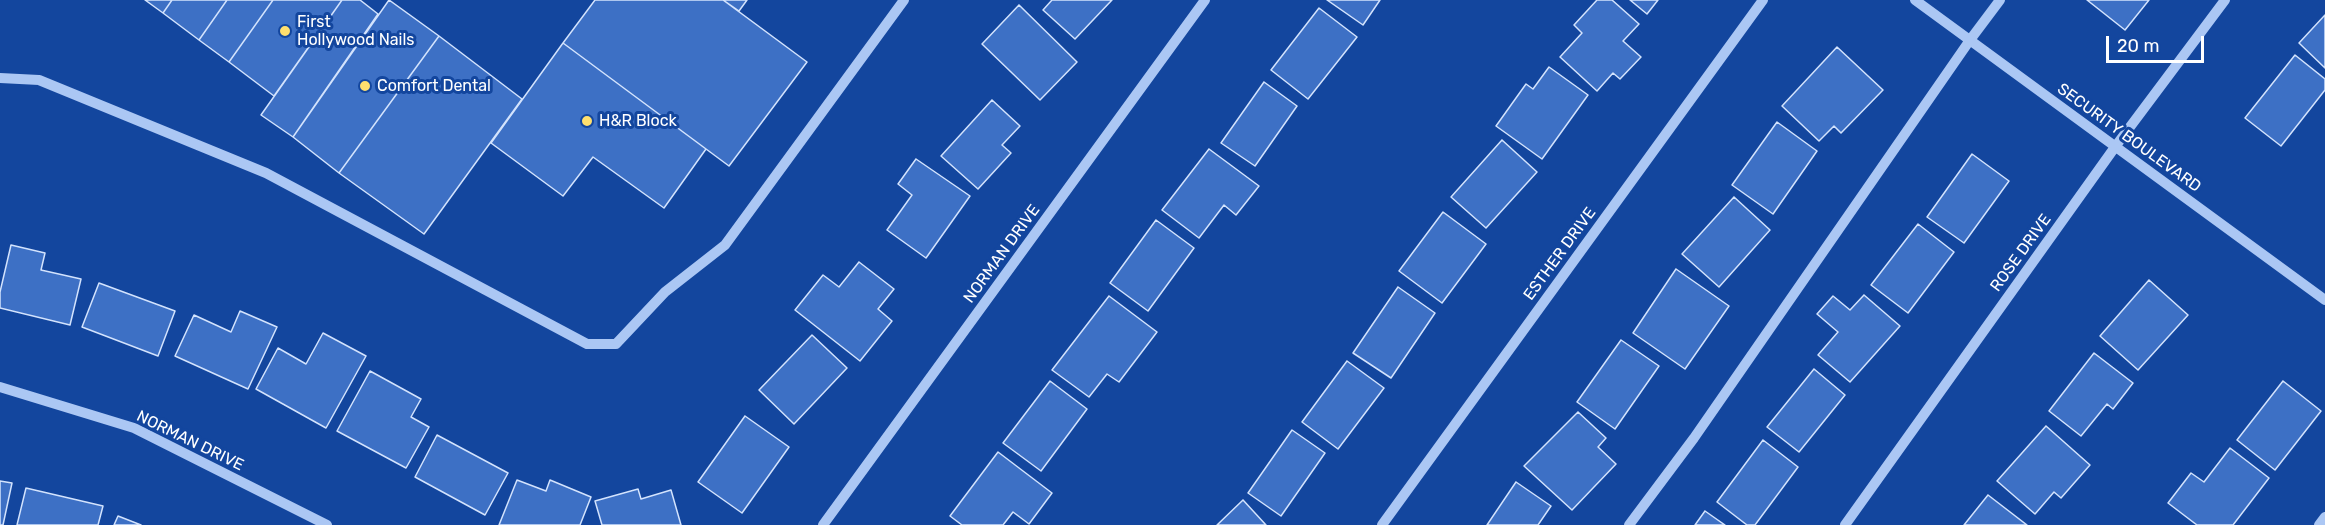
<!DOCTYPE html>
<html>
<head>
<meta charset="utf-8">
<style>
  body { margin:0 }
  #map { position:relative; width:2325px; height:525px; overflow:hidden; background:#13469e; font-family:Rubik,sans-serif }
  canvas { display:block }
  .scale { position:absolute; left:2106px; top:36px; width:98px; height:27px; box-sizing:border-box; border:3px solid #fff; border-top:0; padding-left:8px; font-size:18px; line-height:21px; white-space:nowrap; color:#fff; -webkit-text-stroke:4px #13469e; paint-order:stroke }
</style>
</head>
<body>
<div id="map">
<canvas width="2325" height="525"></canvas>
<div class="scale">20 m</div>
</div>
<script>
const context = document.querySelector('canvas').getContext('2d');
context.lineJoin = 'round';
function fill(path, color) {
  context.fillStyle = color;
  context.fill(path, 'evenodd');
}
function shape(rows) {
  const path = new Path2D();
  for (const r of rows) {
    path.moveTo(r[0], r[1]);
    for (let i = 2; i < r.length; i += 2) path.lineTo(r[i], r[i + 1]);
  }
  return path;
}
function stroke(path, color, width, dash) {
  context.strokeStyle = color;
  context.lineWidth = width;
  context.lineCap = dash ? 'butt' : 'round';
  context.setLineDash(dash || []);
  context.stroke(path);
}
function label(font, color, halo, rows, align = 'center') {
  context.font = font + ' Rubik,sans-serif';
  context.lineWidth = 6;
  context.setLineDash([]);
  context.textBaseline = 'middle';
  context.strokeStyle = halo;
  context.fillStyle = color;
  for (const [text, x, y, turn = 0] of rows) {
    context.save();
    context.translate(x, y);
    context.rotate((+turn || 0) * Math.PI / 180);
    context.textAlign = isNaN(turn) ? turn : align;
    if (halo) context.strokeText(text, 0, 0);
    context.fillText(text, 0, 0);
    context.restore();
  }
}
const building = shape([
  [145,0,172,0,163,13,145,0],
  [172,0,227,0,199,40,163,13,172,0],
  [227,0,273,0,229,62,199,40,227,0],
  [273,0,342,0,274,96,229,62,273,0],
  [342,0,360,0,378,14,293,137,261,115,342,0],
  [389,0,439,36,339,173,293,137,389,0],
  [595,0,723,0,807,62,729,166,563,43,595,0],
  [723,0,747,0,739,11,723,0],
  [1052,0,1112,0,1075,39,1043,10,1052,0],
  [1327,0,1380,0,1363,25,1327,0],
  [1597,0,1612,0,1639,24,1623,41,1641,57,1620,79,1613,73,1597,91,1560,57,1582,33,1574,25,1597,0],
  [1630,0,1658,0,1647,14,1630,0],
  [2087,0,2149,0,2125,30,2087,0],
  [1019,5,1077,62,1040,100,982,44,1019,5],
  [1319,8,1357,37,1308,99,1271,70,1319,8],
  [2325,15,2325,68,2299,43,2325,15],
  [439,36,522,99,424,234,339,173,439,36],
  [563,43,706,149,664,208,593,157,563,196,491,143,563,43],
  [1837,47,1883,90,1841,133,1834,126,1819,141,1782,106,1837,47],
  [2295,55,2325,79,2325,90,2281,146,2245,118,2295,55],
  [1549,67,1588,95,1542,159,1496,126,1526,84,1533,89,1549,67],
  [1264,82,1297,106,1255,166,1221,143,1264,82],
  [992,100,1020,126,1002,145,1011,153,978,189,941,156,992,100],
  [1777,122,1817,151,1773,214,1732,185,1777,122],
  [1502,140,1537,172,1486,228,1451,197,1502,140],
  [1209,149,1259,186,1236,215,1224,205,1199,238,1162,210,1209,149],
  [1972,154,2009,181,1964,243,1927,217,1972,154],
  [916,159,970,196,926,258,887,230,912,195,898,184,916,159],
  [1734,197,1770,230,1719,287,1682,254,1734,197],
  [1443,212,1486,244,1442,303,1399,271,1443,212],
  [1156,220,1194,248,1148,311,1110,283,1156,220],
  [1918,224,1954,252,1908,313,1871,285,1918,224],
  [11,245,45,253,41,270,81,279,70,325,0,308,0,292,11,245],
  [859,262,894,289,878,309,892,321,860,361,795,310,823,275,839,287,859,262],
  [1676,269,1729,306,1685,369,1633,333,1676,269],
  [2149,280,2188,315,2138,370,2100,336,2149,280],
  [99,283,175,311,158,356,82,327,99,283],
  [1398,287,1435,313,1391,378,1353,353,1398,287],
  [1864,295,1900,326,1850,382,1818,355,1838,332,1817,314,1833,296,1850,310,1864,295],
  [1109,296,1157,332,1119,382,1107,374,1089,397,1052,370,1109,296],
  [240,311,277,327,248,389,175,356,194,315,231,332,240,311],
  [323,333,366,356,326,428,256,389,278,348,306,364,323,333],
  [812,335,847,368,794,424,759,390,812,335],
  [1621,340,1659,366,1615,429,1577,402,1621,340],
  [2094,353,2133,383,2113,409,2107,404,2081,436,2049,411,2094,353],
  [1347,361,1384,388,1338,449,1302,422,1347,361],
  [1814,369,1845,395,1799,452,1767,427,1814,369],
  [370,371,421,399,411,417,429,427,406,468,337,431,370,371],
  [1050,381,1087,409,1041,471,1003,443,1050,381],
  [2283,381,2321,411,2275,470,2237,440,2283,381],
  [1578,412,1606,438,1598,447,1616,464,1572,510,1524,466,1578,412],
  [745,416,789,447,742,513,698,482,745,416],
  [2046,426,2090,465,2061,498,2054,492,2035,514,1997,481,2046,426],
  [1292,430,1325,453,1281,516,1248,493,1292,430],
  [437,435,508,473,485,515,415,477,437,435],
  [1763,440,1798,467,1755,525,1747,525,1717,502,1763,440],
  [2230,448,2269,478,2233,525,2197,525,2168,503,2191,473,2204,482,2230,448],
  [998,452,1052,493,1029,524,1013,512,1003,525,962,525,950,516,998,452],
  [517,480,546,491,550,480,591,497,580,525,499,525,517,480],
  [0,481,12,483,3,525,0,525,0,481],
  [1516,482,1551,506,1538,525,1487,525,1516,482],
  [26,488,103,506,98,525,17,525,26,488],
  [638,489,641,499,671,490,681,525,602,525,595,501,638,489],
  [1988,495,2027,525,1964,525,1988,495],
  [1243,500,1266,525,1217,525,1243,500],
  [1705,511,1725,525,1695,525,1705,511],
  [118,516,141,525,114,525,118,516]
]);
const minor = shape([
  [1915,0,2325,300],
  [0,78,39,80,266,173,587,344,616,344,665,292,725,245,904,0],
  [0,387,134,428,327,525],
  [823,525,1205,0],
  [1382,525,1763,0],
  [1629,525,1694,438,1970,40,2000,0],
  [1845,525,2115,147,2225,0],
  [2319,525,2325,517]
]);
const markers = [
  [285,31,6,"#ffdf6e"],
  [365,86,6,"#ffdf6e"],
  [587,121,6,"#ffdf6e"]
];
const poiNames = [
  ["First",297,22],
  ["Hollywood Nails",297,40],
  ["Comfort Dental",377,86],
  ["H&R Block",599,121]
];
const streetNames = [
  ["SECURITY BOULEVARD",2129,138,36],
  ["ROSE DRIVE",2021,253,-54],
  ["NORMAN DRIVE",1002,254,-54],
  ["ESTHER DRIVE",1560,254,-54],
  ["NORMAN DRIVE",190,441,26]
];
fill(building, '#3d70c5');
stroke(building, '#d3e3fd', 1.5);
stroke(minor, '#abc7f4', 10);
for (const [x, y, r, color] of markers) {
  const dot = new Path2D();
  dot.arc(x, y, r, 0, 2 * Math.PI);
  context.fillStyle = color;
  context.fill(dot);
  stroke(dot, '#13469e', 2);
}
label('16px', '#fff', '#13469e', poiNames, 'left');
label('16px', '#fff', '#13469e', streetNames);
</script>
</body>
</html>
